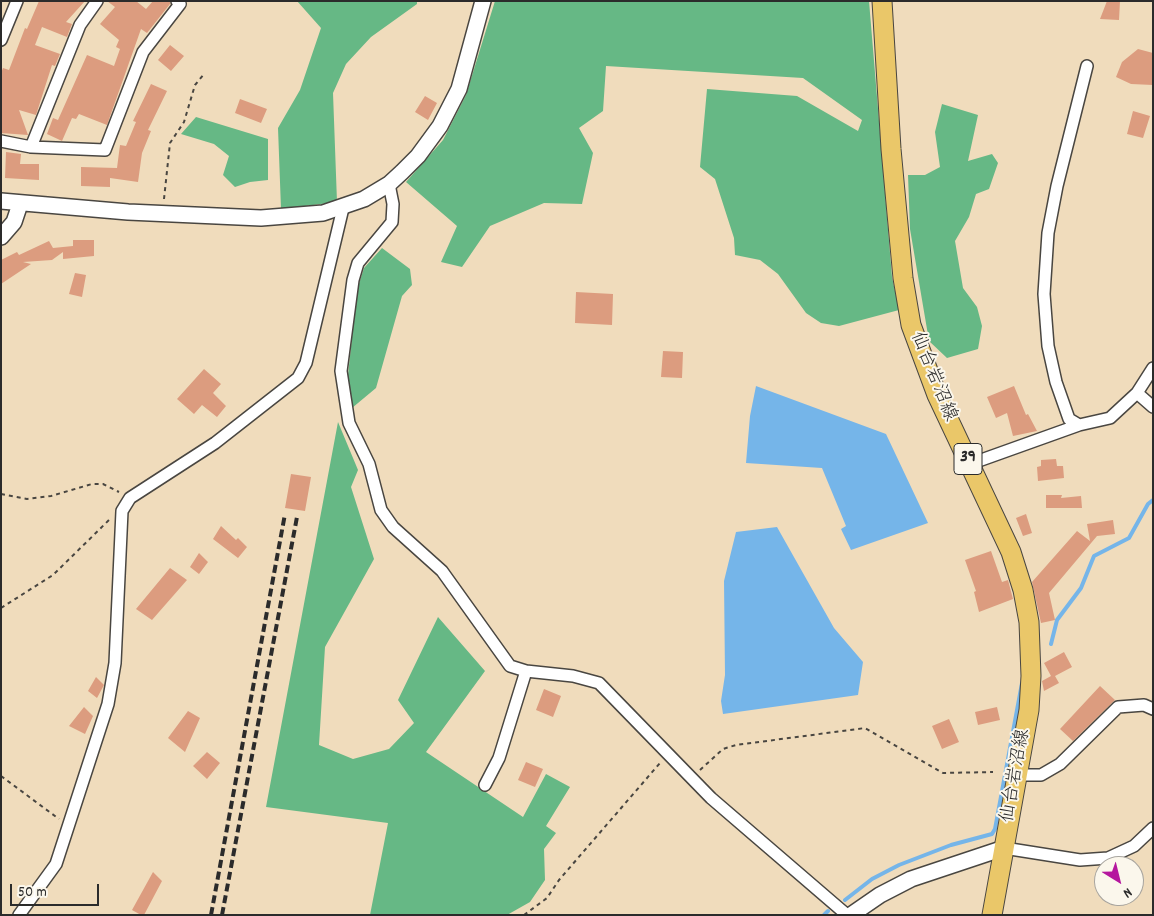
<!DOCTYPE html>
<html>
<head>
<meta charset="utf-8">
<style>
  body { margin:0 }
  #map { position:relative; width:1154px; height:916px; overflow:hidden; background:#f0dcbc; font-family:Dekko,sans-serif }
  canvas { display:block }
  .frame { position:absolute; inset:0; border:2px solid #2b2b2b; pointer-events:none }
  .north { position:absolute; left:1094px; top:856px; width:50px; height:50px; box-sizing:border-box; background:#fbf7ec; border:1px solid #a8a59f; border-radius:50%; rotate:144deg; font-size:14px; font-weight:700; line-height:20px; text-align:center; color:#2b2b2b }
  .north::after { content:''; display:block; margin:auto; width:18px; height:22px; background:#b5179e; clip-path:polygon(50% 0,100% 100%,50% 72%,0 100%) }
  .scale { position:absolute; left:10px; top:884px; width:89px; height:22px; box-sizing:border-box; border:2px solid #2b2b2b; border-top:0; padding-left:6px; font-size:15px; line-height:18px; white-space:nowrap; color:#2b2b2b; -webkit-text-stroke:4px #fbf7ec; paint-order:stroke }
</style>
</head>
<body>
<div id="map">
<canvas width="1154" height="916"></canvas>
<div class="frame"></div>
<div class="north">N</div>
<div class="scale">50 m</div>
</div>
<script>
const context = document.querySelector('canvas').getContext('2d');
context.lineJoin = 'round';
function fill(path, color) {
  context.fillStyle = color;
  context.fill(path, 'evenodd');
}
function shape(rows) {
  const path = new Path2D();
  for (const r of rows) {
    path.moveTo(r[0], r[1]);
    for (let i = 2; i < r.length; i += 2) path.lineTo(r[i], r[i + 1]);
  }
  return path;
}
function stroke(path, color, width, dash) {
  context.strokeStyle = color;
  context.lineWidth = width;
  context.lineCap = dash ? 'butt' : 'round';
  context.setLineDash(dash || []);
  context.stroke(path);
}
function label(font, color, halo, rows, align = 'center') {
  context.font = font + ' Dekko,"Klee One",sans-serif';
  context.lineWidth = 4;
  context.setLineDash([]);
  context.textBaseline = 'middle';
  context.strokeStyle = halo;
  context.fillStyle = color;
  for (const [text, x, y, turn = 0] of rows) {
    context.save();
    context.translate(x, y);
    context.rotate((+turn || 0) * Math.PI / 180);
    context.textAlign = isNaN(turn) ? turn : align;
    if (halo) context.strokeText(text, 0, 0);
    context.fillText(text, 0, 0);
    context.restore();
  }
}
const forest = shape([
  [297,1,417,1,417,4,371,37,346,64,333,93,337,202,281,209,278,128,300,90,321,28],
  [495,1,869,1,892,277,899,310,839,326,821,323,806,313,778,274,760,260,735,255,734,238,715,179,700,167,707,89,797,96,858,131,862,120,803,78,606,66,603,111,579,128,593,153,582,204,544,203,490,226,462,267,441,262,457,226,406,182,443,140,466,95],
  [942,104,978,115,968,161,992,154,998,163,989,189,976,194,969,217,955,241,963,288,977,307,982,326,978,349,947,358,929,341,910,229,908,175,925,175,940,167,935,132],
  [196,117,268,139,268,180,250,182,235,187,223,175,229,156,214,144,181,134],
  [382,248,410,269,412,285,402,296,376,388,352,408,348,375,357,290,364,268],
  [338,422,358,470,351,487,374,559,325,647,319,745,353,759,389,749,414,723,398,700,438,617,485,671,426,752,523,817,546,774,570,787,546,826,556,833,544,849,545,880,530,902,507,915,370,915,388,823,266,807]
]);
const water = shape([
  [756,386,886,434,928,523,851,550,841,529,846,526,822,468,746,463,750,416],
  [777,527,834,628,863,662,858,695,723,714,721,701,725,675,724,581,736,532]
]);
const stream = shape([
  [1051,644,1057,620,1081,588,1094,556,1129,538,1148,504,1153,500],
  [845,900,872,879,899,865,951,845,992,834,995,829,1022,683],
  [824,915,828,911]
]);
const building = shape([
  [39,1,85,1,66,22,72,24,67,37,42,27,35,45,60,54,55,66,52,65,36,115,19,110,28,135,1,133,1,73,3,68,9,70,25,28,27,29],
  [107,1,136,1,146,9,153,1,170,1,170,4,147,33,141,29,107,125,79,114,76,119,72,118,62,141,47,134,53,118,58,120,87,55,114,66,120,49,116,47,119,40,100,24,115,7],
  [1107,1,1120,1,1119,20,1100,19],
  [170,45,184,56,171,71,158,60],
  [1138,49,1153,53,1153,85,1131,84,1116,77,1122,62],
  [151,84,167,91,148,130,151,131,142,153,138,182,110,178,110,187,81,186,81,167,117,168,120,145,126,146,136,122,133,121],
  [425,96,437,103,428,120,415,112],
  [240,99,267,109,261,123,235,113],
  [1133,111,1150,116,1143,138,1127,134],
  [6,152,21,154,20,164,39,164,39,180,5,178],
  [73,240,94,240,94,256,63,259,63,252,52,260,23,262,31,264,1,284,1,260,17,252,19,255,49,241,53,248,73,246],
  [75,273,86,275,82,297,69,294],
  [576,292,613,294,612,325,575,323],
  [663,351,683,352,682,378,661,377],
  [204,369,221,384,213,393,226,406,217,417,202,405,194,414,177,399],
  [1014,386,1026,415,1028,414,1037,431,1013,436,1007,413,996,418,987,397],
  [1056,459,1057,466,1063,466,1064,478,1038,481,1037,467,1041,466,1041,460],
  [291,474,311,477,305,511,285,508],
  [1046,495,1062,495,1061,498,1081,496,1082,508,1046,508],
  [1026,514,1032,533,1023,536,1016,518],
  [1113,520,1115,534,1097,536,1049,593,1055,620,1041,623,1032,582,1077,531,1090,541,1087,524],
  [221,526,236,540,238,538,247,547,238,558,213,539],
  [991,551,1002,582,1008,580,1013,599,979,612,974,592,976,591,965,560],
  [199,553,208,562,199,574,190,567],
  [170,568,187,580,152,620,136,609],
  [1064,652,1072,667,1055,676,1059,683,1044,691,1042,681,1051,676,1044,663],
  [96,677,104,685,97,698,88,691],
  [1100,686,1115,700,1073,741,1060,729],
  [544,689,561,696,553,717,536,710],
  [84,707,93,716,85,734,69,726],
  [997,707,1000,720,978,725,975,712],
  [188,711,200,718,185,752,168,738],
  [949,719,959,742,942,749,932,726],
  [207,752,220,763,207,779,193,766],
  [526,762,543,769,535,787,518,780],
  [153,872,162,881,144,915,141,915,132,910]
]);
const path = shape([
  [164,199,170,143,184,122,195,85,204,74],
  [1,494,27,499,51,496,92,484,103,484,119,492],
  [1,608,53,575,109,520],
  [700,770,723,749,736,745,865,728,943,773,993,772],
  [1,776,59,819],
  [524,915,547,898,559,880,660,763]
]);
const minor = shape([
  [1,40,17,1],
  [1,141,31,147,105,150,143,52,180,4,177,1],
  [31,147,80,25,97,1],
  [389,184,393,204,392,222,358,263,353,280,341,371,349,423,369,464,381,510,393,527,442,571,510,666,526,671,573,676,599,683,711,798,847,915],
  [1137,393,1153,407],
  [1079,425,1069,419,1056,382,1048,346,1044,294,1048,233,1057,186,1087,66],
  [970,464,1079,425,1110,418,1137,393,1153,368],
  [1019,775,1041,775,1060,764,1118,707,1144,705,1153,709],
  [485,785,499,758,526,671],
  [1004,848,1080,860,1108,858,1134,846,1153,828],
  [19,915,56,864,108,704,115,663,122,511,130,498,215,443,298,378,306,363,343,208]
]);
const tertiary = shape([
  [1,201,128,212,261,218,323,213,364,199,389,184,402,172,418,156,440,126,459,89,483,1],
  [1,237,14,222,20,204],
  [851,915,880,895,911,879,1004,848]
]);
const primary = shape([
  [882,1,891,149,903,278,911,325,937,395,1011,552,1023,590,1029,622,1031,676,1029,710,992,915]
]);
const rail = shape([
  [211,915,285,514],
  [222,915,297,517]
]);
const shields = [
  [968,459,28]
];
const shieldNames = [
  ["39",968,459]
];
const streetNames = [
  ["仙台岩沼線",932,377,68],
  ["仙台岩沼線",1017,776,-80]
];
fill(forest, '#66b885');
fill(water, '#75b5e9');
stroke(stream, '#75b5e9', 4);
fill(building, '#dc9c7f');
stroke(minor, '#494641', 14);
stroke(tertiary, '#494641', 18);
stroke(primary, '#494641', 21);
stroke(path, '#494641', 2, [4, 4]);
stroke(minor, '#fff', 11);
stroke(tertiary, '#fff', 15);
stroke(primary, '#eac769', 19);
stroke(rail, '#2b2b2b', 4, [8, 4]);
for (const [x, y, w] of shields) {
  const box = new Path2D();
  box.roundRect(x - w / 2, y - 15.5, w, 31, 4);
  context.fillStyle = '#fbf7ec';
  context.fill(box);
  stroke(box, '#2b2b2b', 1);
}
label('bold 18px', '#2b2b2b', null, shieldNames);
label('19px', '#2b2b2b', '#fbf7ec', streetNames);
</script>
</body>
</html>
